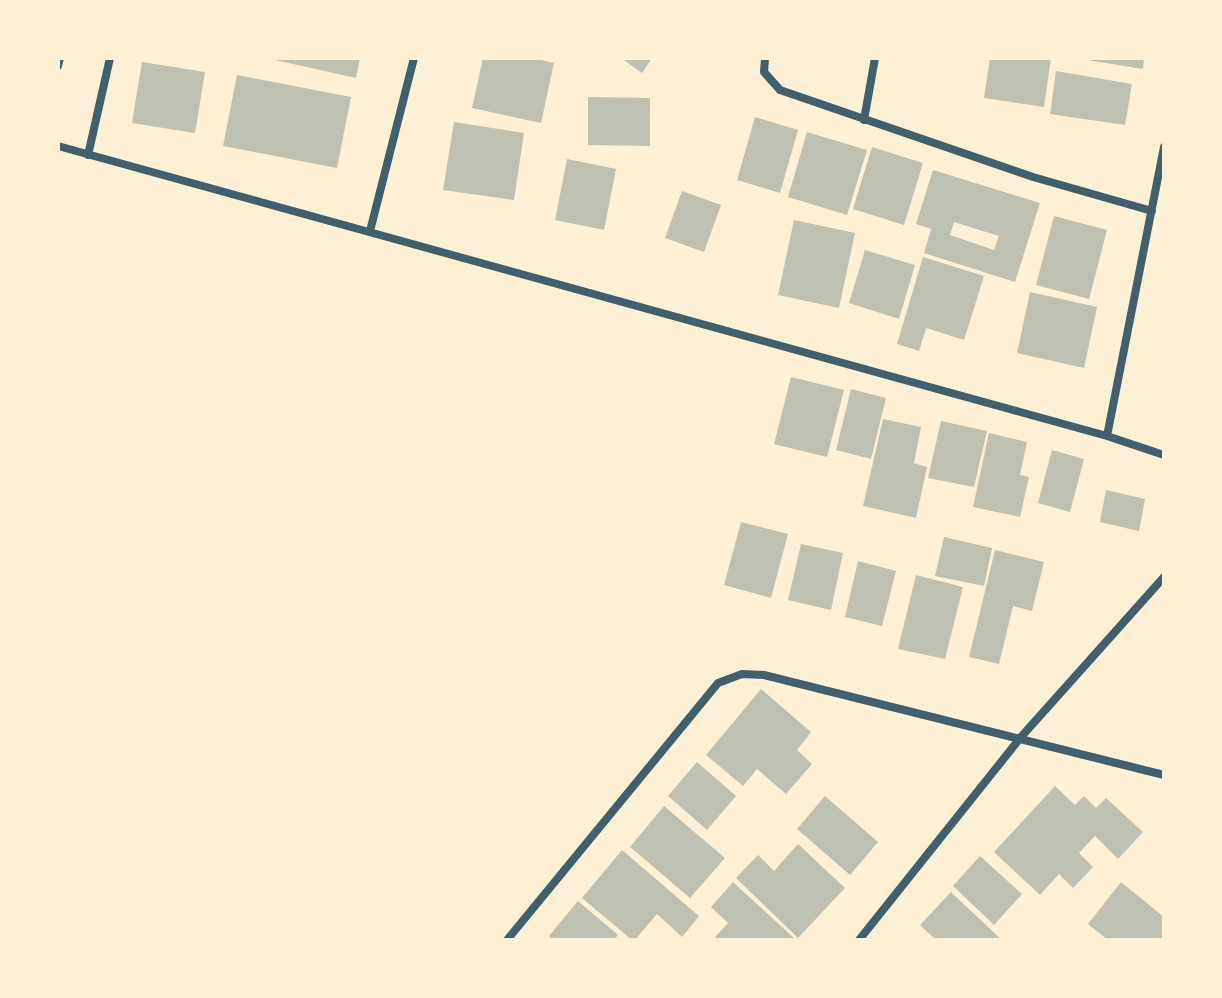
<!DOCTYPE html>
<html>
<head>
<meta charset="utf-8">
<style>
  body { margin:0 }
  #map { position:relative; width:1222px; height:998px; overflow:hidden; background:#fdf0d5; font-family:Roboto,sans-serif }
  canvas { display:block }
  .frame { position:absolute; inset:0; border:60px solid #fdf0d5; pointer-events:none }
</style>
</head>
<body>
<div id="map">
<canvas width="1222" height="998"></canvas>
<div class="frame"></div>
</div>
<script>
const context = document.querySelector('canvas').getContext('2d');
context.lineJoin = 'round';
function fill(path, color) {
  context.fillStyle = color;
  context.fill(path, 'evenodd');
}
function shape(rows) {
  const path = new Path2D();
  for (const r of rows) {
    path.moveTo(r[0], r[1]);
    for (let i = 2; i < r.length; i += 2) path.lineTo(r[i], r[i + 1]);
  }
  return path;
}
function stroke(path, color, width, dash) {
  context.strokeStyle = color;
  context.lineWidth = width;
  context.lineCap = dash ? 'butt' : 'round';
  context.setLineDash(dash || []);
  context.stroke(path);
}
const building = shape([
  [266,58,360,58,356,78],
  [483,58,532,58,554,63,541,123,472,108],
  [621,58,652,58,642,73],
  [990,58,1051,58,1044,107,984,98],
  [1075,58,1144,58,1143,69],
  [142,62,205,72,195,133,132,123],
  [1056,71,1132,84,1125,125,1050,114],
  [237,75,351,97,337,168,223,146],
  [588,97,650,98,650,146,588,145],
  [755,117,798,130,780,193,737,180],
  [454,122,524,133,514,200,443,190],
  [807,132,867,150,847,215,788,197],
  [872,147,923,163,904,225,853,209],
  [567,159,616,169,604,230,555,220],
  [933,170,1040,203,1015,282,924,253,931,229,916,224],
  [954,222,999,236,994,250,950,235],
  [682,191,721,205,704,252,665,238],
  [1054,216,1107,230,1089,299,1036,285],
  [794,220,855,233,839,308,778,295],
  [865,250,915,265,899,319,849,303],
  [923,257,984,276,964,340,926,328,919,351,897,344],
  [1030,292,1097,307,1084,368,1017,353],
  [791,377,844,390,827,457,774,444],
  [851,389,886,398,871,459,836,450],
  [883,419,921,427,914,463,927,467,916,518,863,506],
  [941,421,987,431,974,487,928,478],
  [989,433,1027,442,1020,475,1029,477,1020,517,973,507],
  [1052,450,1084,459,1070,512,1038,503],
  [1106,490,1145,499,1139,531,1100,522],
  [741,522,788,534,771,598,724,585],
  [944,537,992,548,984,586,935,576],
  [801,544,843,553,831,610,788,600],
  [995,550,1044,562,1032,611,1013,606,999,664,969,657],
  [858,561,896,571,882,626,845,617],
  [916,575,963,587,945,659,898,649],
  [761,689,811,732,797,750,812,764,786,794,757,769,743,786,706,755],
  [697,762,736,796,707,830,668,796],
  [1055,786,1075,805,1084,796,1096,808,1106,798,1143,832,1118,859,1095,836,1079,853,1093,867,1073,888,1059,874,1040,895,994,852],
  [825,796,878,842,850,875,797,829],
  [664,806,725,858,690,898,630,847],
  [798,844,845,888,798,938,736,878,758,855,774,871],
  [622,850,699,916,682,937,657,914,635,940,632,940,582,898],
  [980,856,1022,894,994,925,953,886],
  [733,882,794,938,793,940,718,940,715,937,728,923,711,907],
  [1121,882,1164,917,1164,940,1108,940,1088,924],
  [951,892,1002,940,936,940,920,925],
  [578,901,618,935,614,940,553,940,549,936]
]);
const minor = shape([
  [765,58,764,72,780,90,1033,177,1152,211],
  [58,66,60,58],
  [864,120,875,58],
  [58,146,1107,436,1164,455],
  [88,155,110,58],
  [370,231,414,58],
  [1107,436,1164,147],
  [507,940,718,683,742,674,764,675,1164,775],
  [859,940,1021,737,1164,577]
]);
fill(building, '#bec0b2');
stroke(minor, '#3f606c', 8);
</script>
</body>
</html>
